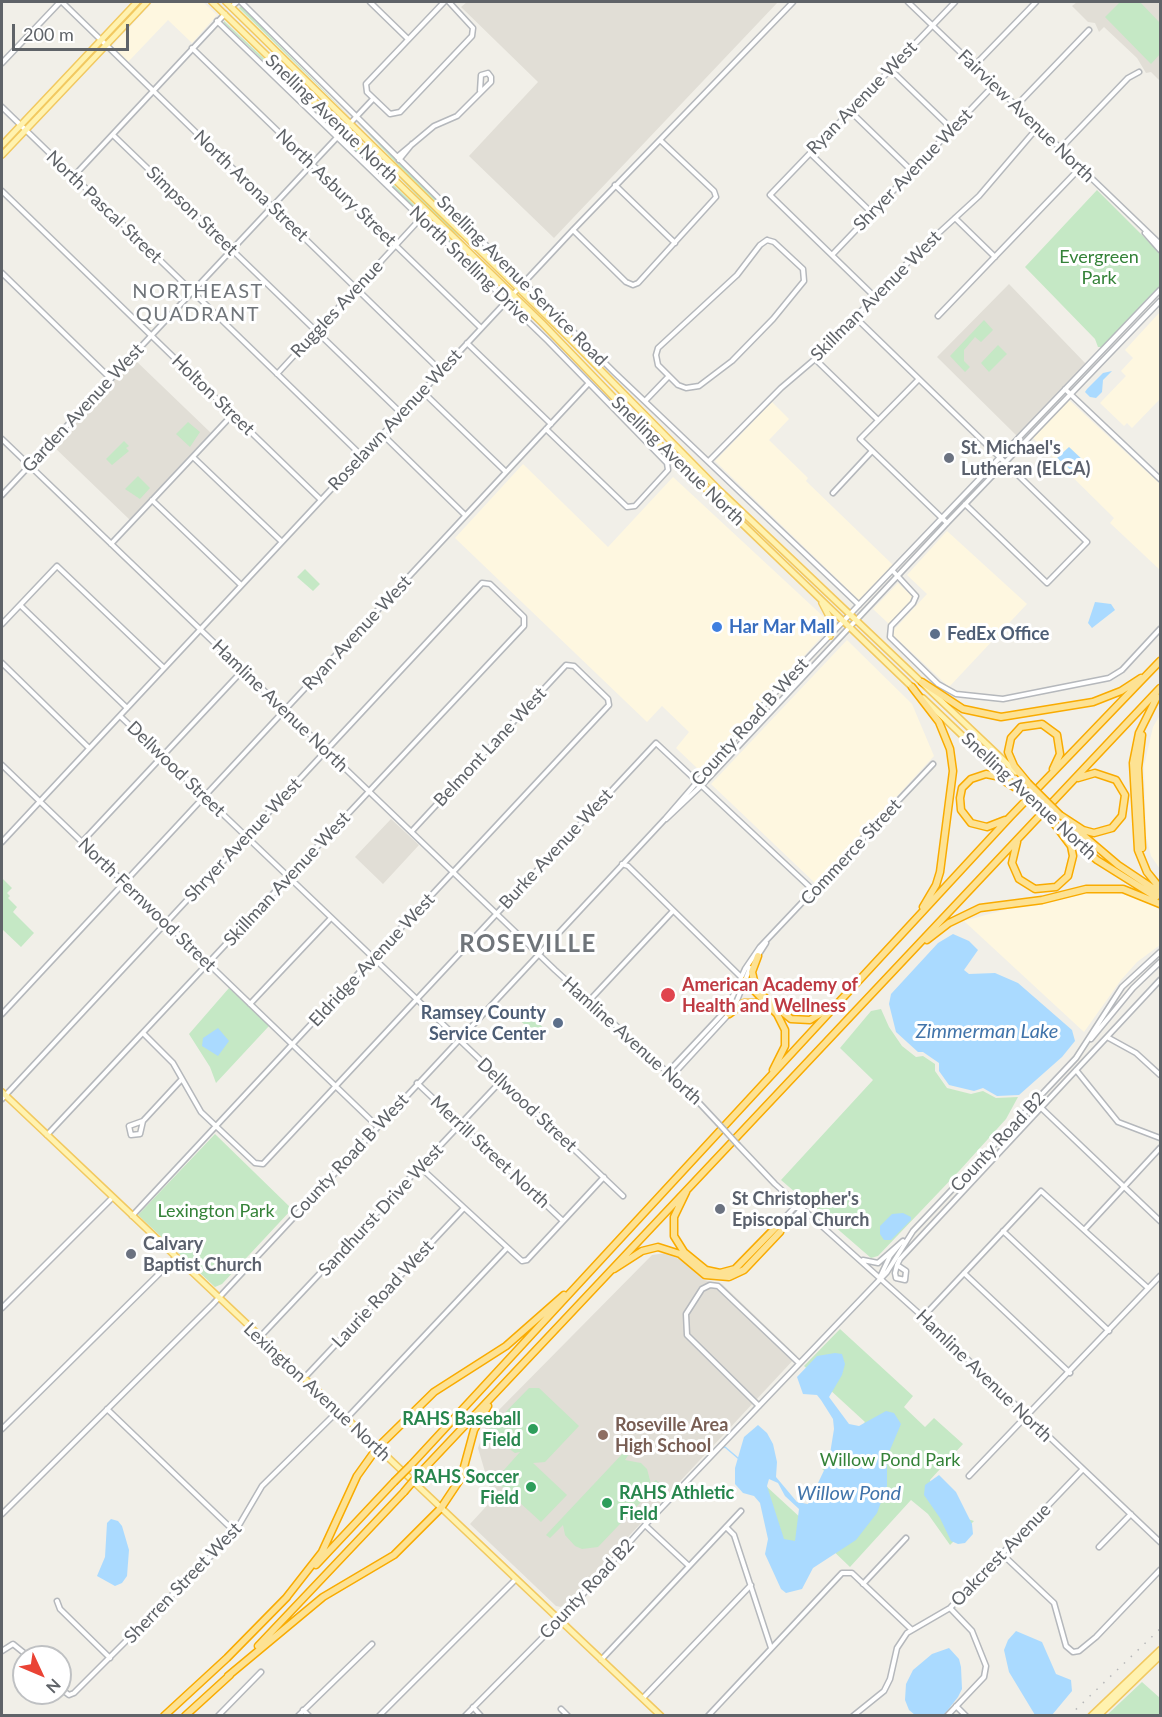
<!DOCTYPE html>
<html>
<head>
<meta charset="utf-8">
<style>
  body { margin:0 }
  #map { position:relative; width:1162px; height:1717px; overflow:hidden; background:#f1efe8; font-family:Lato,sans-serif }
  canvas { display:block }
  .frame { position:absolute; inset:0; border:3px solid #5f6368; pointer-events:none }
  .north { position:absolute; left:12px; top:1645px; width:60px; height:60px; box-sizing:border-box; background:#fff; border:2px solid #bfc1c3; border-radius:50%; rotate:134deg; font-size:16px; font-weight:700; line-height:24px; text-align:center; color:#5f6368 }
  .north::after { content:''; display:block; margin:auto; width:21px; height:27px; background:#ea4335; clip-path:polygon(50% 0,100% 100%,50% 72%,0 100%) }
  .scale { position:absolute; left:12px; top:24px; width:117px; height:27px; box-sizing:border-box; border:3px solid #5f6368; border-top:0; padding-left:8px; font-size:18px; line-height:21px; white-space:nowrap; color:#5f6368; -webkit-text-stroke:4px #fff; paint-order:stroke }
</style>
</head>
<body>
<div id="map">
<canvas width="1162" height="1717"></canvas>
<div class="frame"></div>
<div class="north">N</div>
<div class="scale">200 m</div>
</div>
<script>
const context = document.querySelector('canvas').getContext('2d');
context.lineJoin = 'round';
function fill(path, color) {
  context.fillStyle = color;
  context.fill(path, 'evenodd');
}
function shape(rows) {
  const path = new Path2D();
  for (const r of rows) {
    path.moveTo(r[0], r[1]);
    for (let i = 2; i < r.length; i += 2) path.lineTo(r[i], r[i + 1]);
  }
  return path;
}
function stroke(path, color, width, dash) {
  context.strokeStyle = color;
  context.lineWidth = width;
  context.lineCap = dash ? 'butt' : 'round';
  context.setLineDash(dash || []);
  context.stroke(path);
}
function label(font, color, halo, rows, align = 'center') {
  context.font = font + ' Lato,sans-serif';
  context.lineWidth = 6;
  context.setLineDash([]);
  context.textBaseline = 'middle';
  context.strokeStyle = halo;
  context.fillStyle = color;
  for (const [text, x, y, turn = 0] of rows) {
    context.save();
    context.translate(x, y);
    context.rotate((+turn || 0) * Math.PI / 180);
    context.textAlign = isNaN(turn) ? turn : align;
    if (halo) context.strokeText(text, 0, 0);
    context.fillText(text, 0, 0);
    context.restore();
  }
}
const commercial = shape([
  [153,2,203,2,217,15,192,43,168,20,128,62,112,46],
  [1160,312,1160,399,1132,428,1127,423,1124,426,1100,403,1126,376,1121,371,1133,358,1125,350],
  [1069,400,1160,484,1160,570,1110,523,1114,518,1032,437],
  [772,402,789,419,769,440,808,478,806,481,893,565,859,600,715,461],
  [523,464,608,547,673,477,826,619,827,631,699,770,676,748,689,732,662,706,647,722,455,538],
  [947,531,1027,604,949,687,891,633,927,594,907,575],
  [898,583,914,598,889,624,873,609],
  [847,640,912,704,934,756,816,884,711,784],
  [1160,715,1160,869,1151,856,1146,836,1144,766,1153,727],
  [1100,890,1141,898,1160,910,1160,945,1137,962,1121,980,1084,1032,964,921,1018,906,1044,904]
]);
const education = shape([
  [467,2,778,2,554,238,469,156,538,82,461,7],
  [1077,2,1160,2,1160,81,1151,72,1146,73,1137,58,1104,27,1099,32,1095,23,1088,22,1072,6],
  [1009,284,1086,364,1018,437,937,357],
  [134,359,211,433,130,520,53,446],
  [391,819,419,845,383,884,355,857],
  [666,1253,681,1260,704,1280,722,1284,797,1356,572,1597,561,1607,556,1606,470,1524,493,1499,478,1448,488,1421,652,1255]
]);
const green = shape([
  [1120,2,1140,2,1160,23,1160,54,1151,64,1105,17],
  [242,5,269,35,350,117,239,8],
  [224,21,291,84,337,131,224,23],
  [358,123,518,278,516,280,402,169],
  [346,138,504,293,503,294,352,148,344,139],
  [396,174,413,189,467,242,448,228],
  [1097,190,1160,253,1160,286,1103,347,1098,347,1095,339,1025,267],
  [984,320,993,330,981,342,975,337,964,350,964,361,970,367,965,372,950,356],
  [998,345,1007,354,989,372,981,363],
  [188,422,200,432,190,447,176,434],
  [124,441,129,446,126,448,129,451,112,465,106,459],
  [138,476,150,488,140,499,125,489],
  [305,569,320,584,313,591,297,577],
  [2,878,12,888,7,893,10,896,8,898,17,907,13,912,34,933,21,947,2,929],
  [229,988,269,1026,216,1083,210,1067,189,1034],
  [514,1007,526,1018,529,1015,546,1030,539,1037,510,1012],
  [881,1009,889,1027,902,1046,916,1057,923,1056,935,1064,935,1071,947,1088,971,1094,983,1091,996,1098,1018,1097,1006,1119,960,1170,878,1256,871,1258,781,1180,873,1080,840,1048,871,1011],
  [215,1134,292,1209,222,1284,215,1287,138,1215],
  [840,1329,913,1396,904,1407,925,1427,934,1418,963,1444,930,1480,933,1491,958,1516,974,1521,950,1545,928,1514,911,1500,850,1567,825,1543,794,1575,766,1486,803,1520,837,1482,822,1469,865,1422,804,1366],
  [529,1388,539,1388,579,1426,545,1462,533,1463,567,1495,541,1522,495,1480,520,1452,515,1453,486,1432],
  [625,1451,629,1454,625,1460,641,1463,647,1469,651,1484,656,1480,659,1483,598,1547,582,1549,575,1546,565,1535,563,1525,550,1538,546,1535],
  [1142,1682,1160,1698,1160,1715,1107,1715]
]);
const water = shape([
  [1112,371,1103,380,1102,392,1096,398,1090,397,1085,392,1087,389,1103,373],
  [1069,447,1085,462,1074,473,1057,458],
  [1095,602,1111,604,1115,610,1092,628,1088,623],
  [953,934,969,941,978,950,964,970,969,974,995,973,1018,983,1072,1030,1075,1041,1062,1057,1019,1095,997,1096,983,1088,974,1091,949,1085,939,1071,939,1063,923,1052,918,1052,896,1032,889,1004,891,994,938,943],
  [218,1028,229,1041,218,1056,202,1046,203,1038],
  [903,1213,911,1217,911,1220,891,1240,884,1240,880,1234,880,1226,892,1214],
  [835,1353,842,1354,845,1364,842,1375,829,1397,849,1424,859,1426,886,1411,894,1413,901,1424,887,1457,887,1486,877,1513,856,1540,813,1568,802,1589,786,1593,781,1589,765,1554,768,1539,760,1503,754,1496,743,1493,735,1484,735,1468,744,1437,758,1425,767,1433,773,1444,777,1462,776,1477,797,1502,808,1504,829,1460,834,1429,833,1419,821,1400,817,1395,803,1394,797,1377,817,1356],
  [769,1479,778,1483,785,1496,799,1509,795,1541,784,1539,767,1486],
  [939,1475,956,1492,972,1524,973,1534,965,1543,958,1544,951,1541,940,1518,924,1495,925,1485],
  [111,1519,118,1521,122,1526,129,1550,127,1576,122,1583,115,1586,97,1576,105,1557,107,1523],
  [1016,1631,1042,1642,1056,1674,1071,1680,1072,1691,1052,1715,1035,1715,1009,1672,1004,1650,1008,1640],
  [949,1648,959,1659,961,1667,962,1689,958,1697,944,1715,915,1715,909,1710,905,1700,906,1684,913,1670,932,1654]
]);
const stream = shape([
  [721,1448,725,1447,739,1459]
]);
const minor = shape([
  [62,2,441,371],
  [241,2,615,373,859,605],
  [370,2,408,39],
  [444,2,366,84,367,92,390,114,400,112,472,36,473,28,449,2],
  [908,2,1160,244],
  [231,7,237,2],
  [217,21,548,341,667,463,668,470,635,506,627,507,546,429],
  [192,48,481,328],
  [2,63,60,2],
  [974,66,1036,2],
  [890,69,952,129],
  [1016,106,1089,30],
  [2,107,362,456],
  [850,111,912,171],
  [113,135,401,413],
  [1060,149,1128,78,1139,72],
  [810,153,872,213],
  [397,157,434,126,457,116,491,82,491,77,488,73,481,75,480,91],
  [399,160,412,144],
  [73,177,225,14],
  [615,185,675,243],
  [2,191,321,500],
  [955,218,995,257],
  [573,230,626,282,633,285,638,283,716,197,714,191,660,140],
  [1145,233,1160,250],
  [767,240,774,242,803,269,804,281,773,319,732,361,699,386,686,388,678,385,658,365,656,355,658,348,737,275,760,245,767,240],
  [832,255,994,85],
  [2,273,111,379],
  [875,297,770,195,955,2],
  [938,316,1080,168],
  [855,317,1087,542,1047,583,965,504],
  [467,343,551,424],
  [815,359,878,420],
  [277,374,421,218],
  [918,380,860,439,947,523],
  [1065,389,1160,479],
  [422,391,506,472],
  [645,401,669,376],
  [382,434,465,515],
  [2,439,555,970,688,1091,718,1123],
  [193,457,281,541],
  [710,460,781,388,815,359,918,252,979,196,1038,127],
  [833,493,872,451],
  [2,495,373,99],
  [152,500,241,585],
  [111,544,233,414],
  [892,570,916,596,913,603,891,626,890,637,938,684,956,694,1003,699,1109,678,1122,670,1160,629],
  [20,605,127,708],
  [2,624,57,566,164,668],
  [2,663,89,748],
  [120,716,623,1196],
  [2,765,377,1126],
  [666,819,702,785,947,523,1160,301],
  [2,842,573,230,793,2],
  [82,842,243,670],
  [622,864,628,866,741,977],
  [757,957,766,943],
  [588,1002,672,912],
  [250,1004,331,918],
  [734,1008,750,968],
  [2,1014,588,384],
  [143,1033,173,1063,201,1112,255,1163,263,1164,656,743,814,891],
  [1107,1037,1136,1053,1160,1075],
  [1091,1039,1133,988,1160,962],
  [1076,1070,1118,1122,1160,1138],
  [667,1073,727,1009,745,969,760,947,933,764],
  [672,1076,729,1014],
  [417,1083,563,1221],
  [2,1099,482,583,490,584,524,617,524,626,47,1135],
  [1035,1102,1160,1221],
  [143,1121,129,1126,131,1135,140,1134,143,1121,181,1080],
  [738,1145,775,1184,923,1317,1160,1542],
  [421,1168,522,1261,527,1260,604,1177],
  [132,1216,609,705,608,699,574,666,566,665,412,831],
  [776,1227,794,1208,798,1208],
  [1085,1229,1160,1148],
  [1003,1231,1109,1331],
  [780,1232,799,1212,801,1206],
  [863,1260,878,1263,903,1241],
  [897,1265,906,1271,905,1280,896,1278,895,1273,897,1265,900,1259,1160,980],
  [964,1273,1070,1373],
  [880,1277,890,1256,899,1245],
  [2,1308,112,1198],
  [923,1317,1041,1191,1148,1288],
  [260,1337,501,1081],
  [302,1377,307,1375,464,1208],
  [759,1406,687,1335,686,1314,702,1289,710,1285,718,1286,799,1363],
  [107,1409,235,1532],
  [346,1419,507,1248],
  [2,1429,175,1258],
  [969,1476,1160,1276],
  [2,1514,213,1304,665,819,768,700,1160,290],
  [645,1525,689,1566],
  [726,1527,734,1535,771,1648],
  [1099,1547,1131,1514],
  [1002,1554,1054,1603,1066,1646,1073,1652,1079,1651,1096,1637,1160,1570],
  [863,1584,906,1538],
  [57,1601,60,1609,110,1658],
  [2,1651,13,1644,29,1657],
  [601,1660,741,1511],
  [60,1688,69,1695,74,1693,235,1532,262,1486,337,1412],
  [643,1698,751,1585],
  [956,1706,966,1716],
  [473,1707,481,1716],
  [561,1709,568,1716],
  [303,1710,309,1716],
  [218,1716,261,1672],
  [298,1716,372,1644],
  [379,1716,516,1579],
  [465,1716,560,1620,645,1525,887,1272,913,1231,1076,1058,1122,987,1160,952],
  [708,1716,842,1573,852,1573,911,1629],
  [853,1716,884,1691,890,1679,897,1648,907,1633,950,1608,1083,1469],
  [947,1716,984,1677,986,1666,972,1631,950,1608]
]);
const major = shape([
  [212,2,542,323,651,436,914,689],
  [226,2,570,339,720,491,1016,772],
  [2,145,137,2],
  [2,155,147,2],
  [822,603,833,624,830,636],
  [923,698,1014,785],
  [2,1092,661,1716],
  [1091,1716,1160,1650],
  [1098,1716,1160,1656]
]);
const highway = shape([
  [922,682,963,709,1001,717,1093,702,1121,691,1141,678],
  [912,687,939,722,950,749,953,771,940,872,936,885,923,907],
  [1157,697,1139,733,1133,763,1138,850,1147,872,1160,888],
  [1142,735,1138,768,1142,848],
  [1028,783,1014,766,1008,752,1011,738,1021,727,1042,724,1057,735,1060,754,1053,769],
  [1060,815,1083,830,1094,833,1112,828,1122,816,1125,795,1116,780,1095,773,1078,778],
  [1005,820,987,827,971,823,961,810,960,798,962,788,971,779,986,774,996,776,1019,790],
  [1071,825,1118,865,1160,893],
  [1064,832,1097,860,1156,897],
  [1017,842,1012,863,1019,879,1035,889,1056,887,1068,876,1073,856,1071,846,1053,822],
  [927,940,949,923,980,908,1042,900,1086,889,1123,889,1160,904],
  [745,981,777,1014,785,1030,785,1046,773,1070],
  [746,982,791,1019,810,1020,829,1008],
  [755,985,752,972,758,956],
  [729,1014,744,1003,764,1003],
  [686,1192,674,1217,674,1236,684,1252,706,1270,720,1273,735,1269,776,1227],
  [614,1269,642,1251,658,1247,680,1254,705,1275,729,1277,744,1270,780,1232],
  [411,1465,1010,817,1160,661],
  [420,1473,1160,688],
  [316,1565,394,1482],
  [286,1598,322,1552,357,1476,377,1448,434,1392,506,1346,564,1295],
  [258,1646,404,1492],
  [228,1676,323,1597,394,1555,441,1508,461,1478,474,1430,488,1406],
  [164,1716,227,1658,287,1597],
  [185,1716,230,1675]
]);
const rail = shape([
  [1069,1716,1160,1629]
]);
const minorBridge = shape([
  [718,1123,738,1145]
]);
const highwayBridge = shape([
  [1028,783,1060,815],
  [1019,790,1053,822],
  [394,1482,411,1465],
  [404,1492,420,1473]
]);
const markers = [
  [949,458,6,"#6b7280"],
  [717,627,6,"#3f7fe0"],
  [935,634,6,"#5c6f8a"],
  [668,995,8,"#e0444e"],
  [558,1023,6,"#5c6f8a"],
  [720,1209,6,"#6b7280"],
  [131,1254,6,"#6b7280"],
  [533,1429,6,"#2e9e5b"],
  [603,1435,6,"#8d6e63"],
  [531,1487,6,"#2e9e5b"],
  [607,1503,6,"#2e9e5b"]
];
const streetNames = [
  ["Ryan Avenue West",862,98,-46],
  ["Fairview Avenue North",1026,116,44],
  ["Snelling Avenue North",332,119,44],
  ["Shryer Avenue West",913,170,-46],
  ["North Arona Street",251,186,44],
  ["North Asbury Street",336,188,44],
  ["North Pascal Street",104,207,44],
  ["Simpson Street",192,211,44],
  ["North Snelling Drive",470,265,44],
  ["Snelling Avenue Service Road",522,281,45],
  ["Skillman Avenue West",876,296,-45],
  ["Ruggles Avenue",337,309,-47],
  ["Holton Street",213,395,44],
  ["Garden Avenue West",83,408,-47],
  ["Roselawn Avenue West",395,420,-47],
  ["Snelling Avenue North",678,461,44],
  ["Ryan Avenue West",357,633,-47],
  ["Hamline Avenue North",280,706,44],
  ["County Road B West",750,722,-48],
  ["Belmont Lane West",490,747,-47],
  ["Dellwood Street",176,769,44],
  ["Snelling Avenue North",1029,796,43],
  ["Shryer Avenue West",243,840,-47],
  ["Burke Avenue West",556,849,-47],
  ["Commerce Street",851,852,-47],
  ["Skillman Avenue West",287,879,-47],
  ["North Fernwood Street",147,905,44],
  ["Eldridge Avenue West",372,960,-47],
  ["Hamline Avenue North",632,1041,42],
  ["Dellwood Street",527,1105,43],
  ["County Road B2",998,1142,-47],
  ["Merrill Street North",490,1152,43],
  ["County Road B West",349,1157,-47],
  ["Sandhurst Drive West",381,1210,-47],
  ["Laurie Road West",383,1294,-47],
  ["Hamline Avenue North",984,1376,44],
  ["Lexington Avenue North",317,1392,43],
  ["Oakcrest Avenue",1001,1555,-46],
  ["Sherren Street West",183,1583,-46],
  ["County Road B2",587,1589,-47]
];
const parkNames = [
  ["Evergreen",1099,257],
  ["Park",1099,278],
  ["Lexington Park",216,1211],
  ["Willow Pond Park",890,1460]
];
const worshipNames = [
  ["St. Michael's",961,448],
  ["Lutheran (ELCA)",961,469],
  ["St Christopher's",732,1199],
  ["Episcopal Church",732,1220],
  ["Calvary",143,1244],
  ["Baptist Church",143,1265]
];
const shopNames = [
  ["Har Mar Mall",729,627]
];
const serviceNames = [
  ["FedEx Office",947,634],
  ["Ramsey County",546,1013,"right"],
  ["Service Center",546,1034,"right"]
];
const healthNames = [
  ["American Academy of",682,985],
  ["Health and Wellness",682,1006]
];
const leisureNames = [
  ["RAHS Baseball",521,1419],
  ["Field",521,1440],
  ["RAHS Soccer",519,1477],
  ["Field",519,1498],
  ["RAHS Athletic",619,1493,"left"],
  ["Field",619,1514,"left"]
];
const educationNames = [
  ["Roseville Area",615,1425],
  ["High School",615,1446]
];
const neighbourhoodNames = [
  ["NORTHEAST",198,292],
  ["QUADRANT",198,315]
];
const waterNames = [
  ["Zimmerman Lake",987,1032],
  ["Willow Pond",849,1494]
];
const districtNames = [
  ["ROSEVILLE",528,944]
];
fill(commercial, '#fef7e0');
fill(education, '#e1ded6');
fill(green, '#c5e8c5');
fill(water, '#aadaff');
stroke(stream, '#aadaff', 1.5);
stroke(minor, '#b5b8bc', 7);
stroke(major, '#f2c960', 8);
stroke(highway, '#f9ab00', 9);
stroke(minor, '#fff', 4);
stroke(major, '#fff2af', 5);
stroke(highway, '#fde293', 6);
stroke(rail, '#b6b7b8', 1.5, [1.5, 8]);
stroke(minorBridge, '#b5b8bc', 7, []);
stroke(highwayBridge, '#f9ab00', 9, []);
stroke(minorBridge, '#fff', 4);
stroke(highwayBridge, '#fde293', 6);
for (const [x, y, r, color] of markers) {
  const dot = new Path2D();
  dot.arc(x, y, r, 0, 2 * Math.PI);
  context.fillStyle = color;
  context.fill(dot);
  stroke(dot, '#fff', 2);
}
label('18px', '#5f6368', '#fff', streetNames);
label('18px', '#348238', '#fff', parkNames);
label('bold 18px', '#5b616d', '#fff', worshipNames, 'left');
label('bold 18px', '#366cbe', '#fff', shopNames, 'left');
label('bold 18px', '#4e5e75', '#fff', serviceNames, 'left');
label('bold 18px', '#be3a42', '#fff', healthNames, 'left');
label('bold 18px', '#27864d', '#fff', leisureNames, 'right');
label('bold 18px', '#785e54', '#fff', educationNames, 'left');
context.letterSpacing = '1.5px';
label('20px', '#70757a', '#fff', neighbourhoodNames);
context.letterSpacing = '0px';
label('italic 20px', '#4174aa', '#fff', waterNames);
context.letterSpacing = '1.5px';
label('bold 24px', '#70757a', '#fff', districtNames);
context.letterSpacing = '0px';
</script>
</body>
</html>
